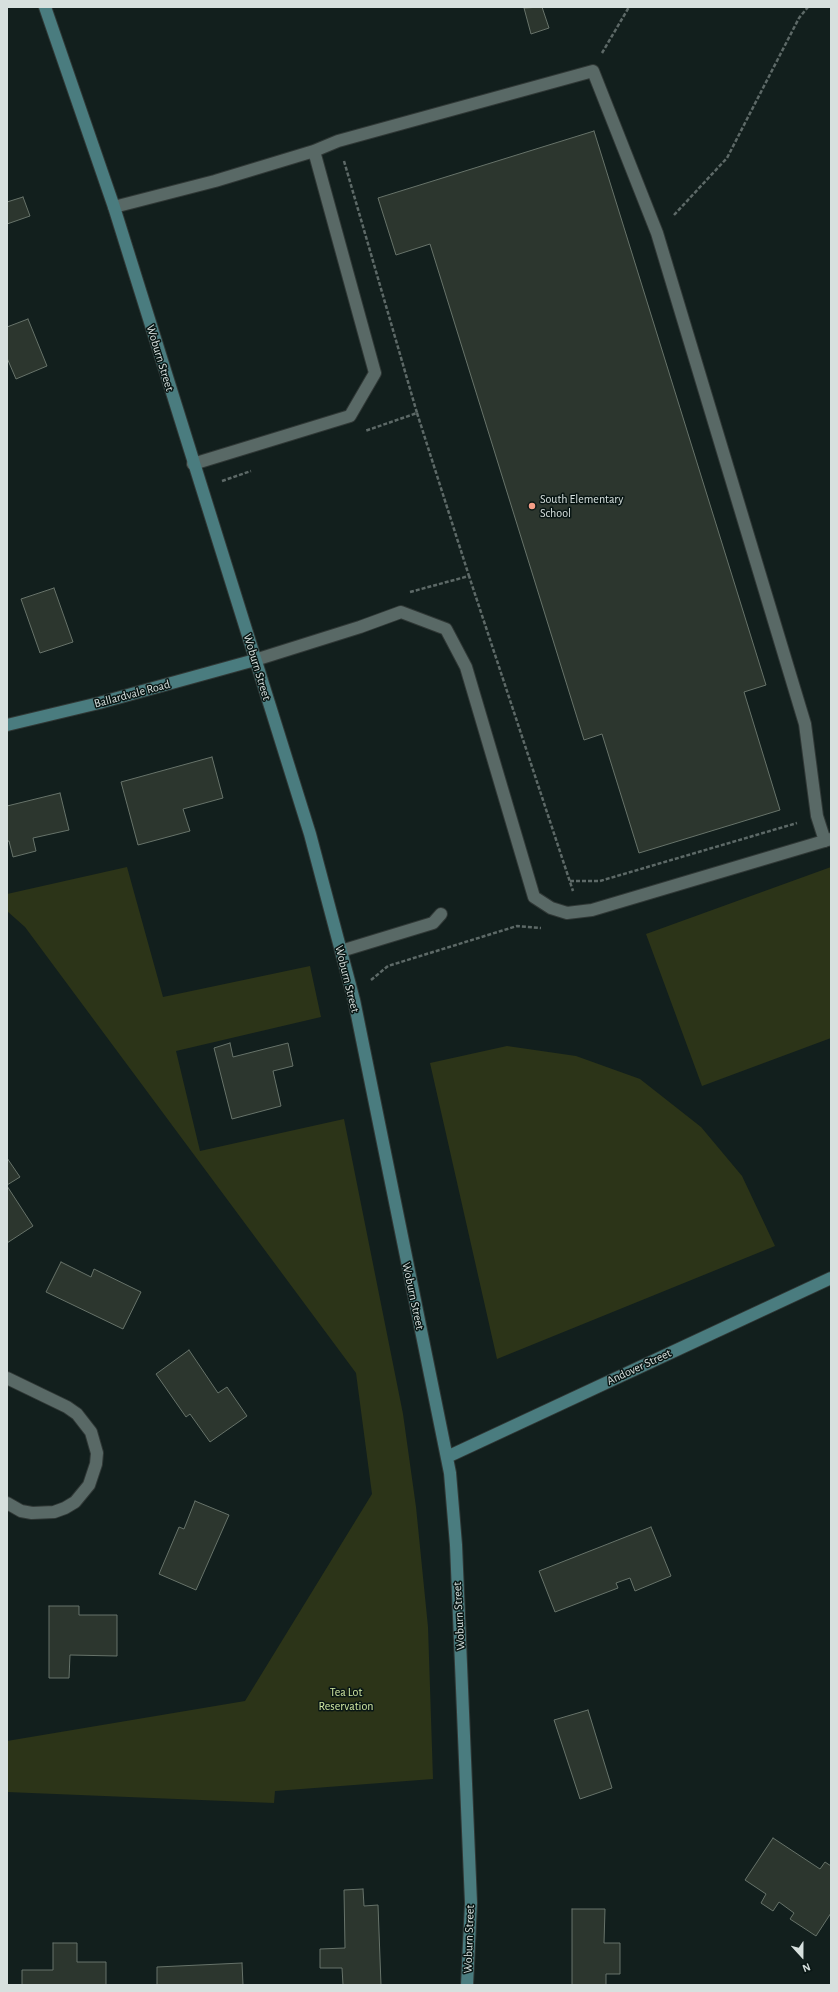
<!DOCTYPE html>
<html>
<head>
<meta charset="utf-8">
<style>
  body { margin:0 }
  #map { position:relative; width:838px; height:1992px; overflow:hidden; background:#121f1d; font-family:"Alegreya Sans",sans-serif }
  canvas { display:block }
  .frame { position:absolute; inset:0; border:8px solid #d7e0de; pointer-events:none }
  .north { position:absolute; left:782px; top:1936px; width:40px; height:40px; -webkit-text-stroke:3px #091614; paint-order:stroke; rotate:159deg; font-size:11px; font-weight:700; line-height:16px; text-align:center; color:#d7e0de }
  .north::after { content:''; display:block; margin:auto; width:14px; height:18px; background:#d7e0de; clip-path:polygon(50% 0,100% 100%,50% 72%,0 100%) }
</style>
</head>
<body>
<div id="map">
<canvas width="838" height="1992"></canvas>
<div class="frame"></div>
<div class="north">N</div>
</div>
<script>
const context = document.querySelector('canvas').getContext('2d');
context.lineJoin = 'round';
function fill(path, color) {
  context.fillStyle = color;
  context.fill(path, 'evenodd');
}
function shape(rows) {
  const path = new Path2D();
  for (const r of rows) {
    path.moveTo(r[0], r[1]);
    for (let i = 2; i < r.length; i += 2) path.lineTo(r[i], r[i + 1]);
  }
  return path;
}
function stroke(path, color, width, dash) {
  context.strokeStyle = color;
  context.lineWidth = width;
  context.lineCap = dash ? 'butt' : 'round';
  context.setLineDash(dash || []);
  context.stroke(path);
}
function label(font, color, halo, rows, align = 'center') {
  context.font = font + ' "Alegreya Sans",sans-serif';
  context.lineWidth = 3;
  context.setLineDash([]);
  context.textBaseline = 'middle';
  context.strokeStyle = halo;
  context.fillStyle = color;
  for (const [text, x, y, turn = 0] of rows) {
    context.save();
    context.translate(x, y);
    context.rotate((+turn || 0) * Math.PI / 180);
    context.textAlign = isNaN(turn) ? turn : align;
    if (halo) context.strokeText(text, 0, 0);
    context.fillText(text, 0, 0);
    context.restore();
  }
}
const green = shape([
  [127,867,163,997,310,966,321,1017,176,1051,200,1151,344,1119,403,1414,416,1507,428,1627,433,1779,275,1791,274,1803,7,1792,7,1741,245,1701,372,1494,356,1373,25,927,7,911,7,894],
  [831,867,831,1038,702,1086,646,934],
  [507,1046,576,1056,640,1079,701,1127,742,1176,775,1246,497,1359,430,1063]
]);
const building = shape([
  [542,7,549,28,531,34,524,8,542,7],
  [594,131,766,685,744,692,780,810,639,853,602,734,584,740,430,244,396,255,378,198,594,131],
  [23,197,30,216,7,224,7,202,23,197],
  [28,319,47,366,16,379,7,358,7,327,28,319],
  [54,588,73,642,40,653,21,599,54,588],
  [212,757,223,798,183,809,190,831,138,845,121,782,212,757],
  [60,793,69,830,33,838,36,851,13,857,9,841,7,841,7,806,60,793],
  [230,1043,233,1057,288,1043,293,1066,273,1071,281,1106,232,1119,214,1048,230,1043],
  [7,1158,20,1177,7,1185,7,1158],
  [7,1186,33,1226,7,1243,7,1186],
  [61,1262,91,1277,94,1269,141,1292,123,1329,46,1292,61,1262],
  [189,1350,218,1393,227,1387,247,1416,210,1442,190,1414,186,1417,156,1374,189,1350],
  [195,1501,229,1515,196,1590,159,1574,179,1527,184,1529,195,1501],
  [651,1527,671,1576,635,1591,630,1578,616,1583,618,1588,555,1612,539,1571,651,1527],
  [49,1606,79,1606,79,1615,117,1615,117,1656,70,1655,69,1678,49,1678,49,1606],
  [588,1710,612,1788,580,1799,554,1720,588,1710],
  [773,1838,820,1869,825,1862,831,1866,831,1913,816,1936,790,1919,794,1913,779,1902,773,1911,761,1903,766,1894,745,1880,773,1838],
  [363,1889,364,1906,378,1905,381,1985,343,1985,342,1968,320,1968,320,1949,345,1948,344,1890,363,1889],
  [572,1909,605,1909,604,1943,620,1943,620,1974,606,1974,606,1985,572,1985,572,1909],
  [53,1943,77,1943,77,1962,106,1962,106,1985,22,1985,22,1970,53,1970,53,1943],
  [242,1963,243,1985,157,1985,157,1967,242,1963]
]);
const path = shape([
  [602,53,629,7],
  [344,161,417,413,365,431],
  [674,215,727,158,799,18,808,7],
  [417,413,469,576],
  [222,481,251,471],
  [410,592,469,576,573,891],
  [570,881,600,881,797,823],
  [371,980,388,966,517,926,541,928]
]);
const lane = shape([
  [114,207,215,181,314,151,338,141,593,71,657,233,805,724,817,816,825,841],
  [193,464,350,416,375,373,314,151],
  [255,660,360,627,401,612,446,629,466,667,534,897,551,908,567,913,592,910,831,839],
  [341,951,433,923,441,914]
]);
const street = shape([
  [7,1378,67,1407,77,1414,91,1432,97,1453,96,1464,89,1485,75,1502,65,1508,54,1512,32,1513,21,1511,7,1503]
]);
const secondary = shape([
  [45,7,114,207,310,834,354,1000,450,1473,456,1545,471,1903,467,1985],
  [7,725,99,703,255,660],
  [447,1457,831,1278]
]);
const markers = [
  [532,506,4,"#f49e87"]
];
const streetNames = [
  ["Woburn Street",160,358,73],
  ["Woburn Street",257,667,73],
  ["Ballardvale Road",132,694,-15],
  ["Woburn Street",347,979,76],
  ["Woburn Street",413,1296,78],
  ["Andover Street",639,1367,-25],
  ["Woburn Street",459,1616,-93],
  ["Woburn Street",469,1939,-88]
];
const poiNames = [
  ["South Elementary",540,499],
  ["School",540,513]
];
const parkNames = [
  ["Tea Lot",346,1692],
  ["Reservation",346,1706]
];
fill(green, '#2c3418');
fill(building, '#2c362e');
stroke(building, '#67736a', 1);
stroke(lane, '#303836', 14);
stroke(street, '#303836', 14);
stroke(secondary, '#303836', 14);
stroke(path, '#5d6967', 2.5, [4, 2]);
stroke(lane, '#596966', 12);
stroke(street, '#596966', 12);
stroke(secondary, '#4a7c7f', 12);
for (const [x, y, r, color] of markers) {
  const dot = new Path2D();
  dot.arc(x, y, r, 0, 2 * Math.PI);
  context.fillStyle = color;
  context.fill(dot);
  stroke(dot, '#091614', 1.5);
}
label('12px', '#d7e0de', '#091614', streetNames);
label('12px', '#d7e0de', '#091614', poiNames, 'left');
label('12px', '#d1e8a3', '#091614', parkNames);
</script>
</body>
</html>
